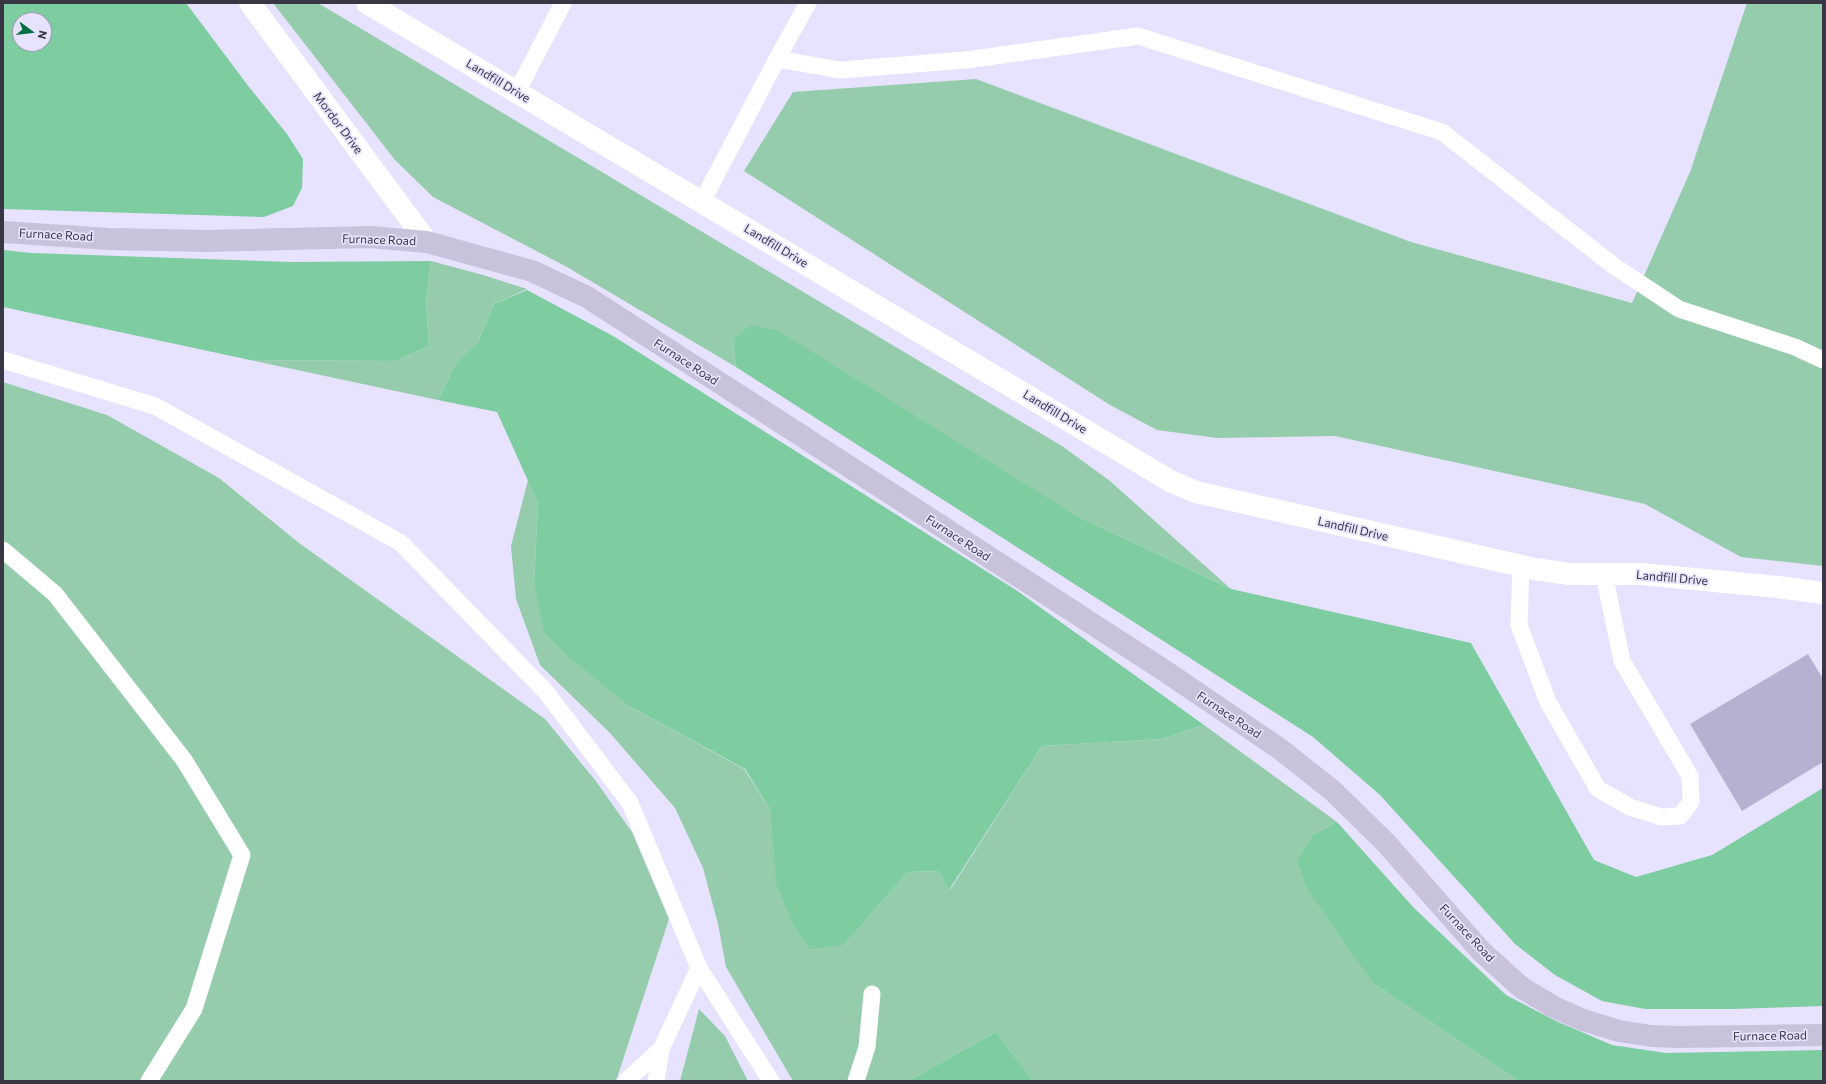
<!DOCTYPE html>
<html>
<head>
<meta charset="utf-8">
<style>
  body { margin:0 }
  #map { position:relative; width:1826px; height:1084px; overflow:hidden; background:#e7e2fd; font-family:Commissioner,sans-serif }
  canvas { display:block }
  .frame { position:absolute; inset:0; border:4px solid #393744; pointer-events:none }
  .north { position:absolute; left:12px; top:12px; width:40px; height:40px; box-sizing:border-box; background:#e7e2fd; border:1px solid #a19eb3; border-radius:50%; rotate:105deg; font-size:11px; font-weight:700; line-height:16px; text-align:center; color:#393744 }
  .north::after { content:''; display:block; margin:auto; width:14px; height:18px; background:#086f45; clip-path:polygon(50% 0,100% 100%,50% 72%,0 100%) }
</style>
</head>
<body>
<div id="map">
<canvas width="1826" height="1084"></canvas>
<div class="frame"></div>
<div class="north">N</div>
</div>
<script>
const context = document.querySelector('canvas').getContext('2d');
context.lineJoin = 'round';
function fill(path, color) {
  context.fillStyle = color;
  context.fill(path, 'evenodd');
}
function shape(rows) {
  const path = new Path2D();
  for (const r of rows) {
    path.moveTo(r[0], r[1]);
    for (let i = 2; i < r.length; i += 2) path.lineTo(r[i], r[i + 1]);
  }
  return path;
}
function stroke(path, color, width, dash) {
  context.strokeStyle = color;
  context.lineWidth = width;
  context.lineCap = dash ? 'butt' : 'round';
  context.setLineDash(dash || []);
  context.stroke(path);
}
function label(font, color, halo, rows, align = 'center') {
  context.font = font + ' Commissioner,sans-serif';
  context.lineWidth = 3.5;
  context.setLineDash([]);
  context.textBaseline = 'middle';
  context.strokeStyle = halo;
  context.fillStyle = color;
  for (const [text, x, y, turn = 0] of rows) {
    context.save();
    context.translate(x, y);
    context.rotate((+turn || 0) * Math.PI / 180);
    context.textAlign = isNaN(turn) ? turn : align;
    if (halo) context.strokeText(text, 0, 0);
    context.fillText(text, 0, 0);
    context.restore();
  }
}
const green = shape([
  [273,3,318,3,1062,446,1110,481,1231,589,1075,515,733,340,736,367,567,267,433,197,395,160],
  [1747,3,1823,3,1823,566,1741,557,1645,504,1335,436,1217,438,1157,430,1110,405,744,171,793,92,976,79,1411,242,1632,303,1690,172],
  [431,261,483,275,527,289,494,304,478,342,456,363,438,400,250,360,396,361,429,346,426,301],
  [3,382,107,415,219,478,299,543,545,719,595,780,632,832,669,919,617,1078,614,1081,3,1081],
  [528,480,538,503,534,583,629,706,744,769,770,809,777,883,844,945,908,872,939,871,950,890,1042,746,1162,739,1204,725,1337,822,1313,835,1373,983,1519,1081,1033,1081,996,1032,908,1081,793,1081,726,967,718,924,703,868,675,808,610,733,540,665,516,599,511,546],
  [699,1009,725,1036,748,1081,680,1081]
]);
const forest = shape([
  [3,3,186,3,249,87,287,134,303,159,302,188,293,206,264,217,3,209],
  [20,20,44,20,44,44,20,44],
  [3,250,32,253,291,262,431,261,426,301,429,346,396,361,250,360,3,307],
  [527,290,613,336,1016,590,1204,725,1162,739,1042,746,949,890,939,871,908,872,844,945,809,949,792,922,776,883,770,809,745,769,629,706,569,657,544,632,534,583,538,503,497,412,438,400,456,363,478,342,494,304],
  [750,325,777,330,1075,515,1231,589,1471,643,1594,860,1636,877,1712,855,1823,788,1823,1006,1734,1009,1645,1009,1602,1001,1555,975,1515,944,1380,795,1313,737,736,367,733,340],
  [1337,822,1414,908,1506,995,1556,1021,1612,1045,1666,1053,1823,1050,1823,1081,1519,1081,1373,983,1307,889,1297,861,1313,835],
  [996,1032,1033,1081,908,1081]
]);
const building = shape([
  [1808,654,1823,679,1823,762,1742,811,1690,724]
]);
const service = shape([
  [777,59,840,70,966,60,1138,36,1442,132,1614,266,1679,309,1795,347,1823,360],
  [517,92,563,3],
  [702,202,777,59,808,3],
  [3,360,155,406,401,543,546,692,630,803,699,968,771,1081],
  [3,550,55,594,184,760,242,855,194,1009,149,1081],
  [1521,567,1519,625,1548,702,1598,789,1630,807,1661,817,1680,816,1691,802,1690,776,1622,661,1604,574],
  [626,1081,661,1049,699,968],
  [656,1081,661,1049],
  [856,1081,867,1047,872,994]
]);
const minor = shape([
  [250,3,427,242],
  [367,3,1172,482,1196,492,1535,569,1569,574,1641,574,1778,587,1823,593]
]);
const secondary = shape([
  [3,232,110,239,206,241,370,237,427,242,532,271,587,297,1162,669,1280,749,1333,791,1386,843,1481,951,1522,988,1554,1007,1583,1020,1619,1031,1651,1036,1678,1037,1823,1035]
]);
const streetNames = [
  ["Landfill Drive",498,81,31],
  ["Mordor Drive",338,123,53],
  ["Furnace Road",56,235,3],
  ["Furnace Road",379,240,2],
  ["Landfill Drive",776,246,31],
  ["Furnace Road",686,362,33],
  ["Landfill Drive",1055,412,31],
  ["Landfill Drive",1353,529,13],
  ["Furnace Road",958,538,33],
  ["Landfill Drive",1672,578,5],
  ["Furnace Road",1229,715,34],
  ["Furnace Road",1467,933,47],
  ["Furnace Road",1770,1036,-1]
];
fill(green, '#95cdac');
fill(forest, '#7ecda1');
fill(building, '#b7b1d1');
stroke(service, '#fff', 17);
stroke(minor, '#fff', 22);
stroke(secondary, '#c8c2db', 22);
label('12px', '#393744', '#e7e2fd', streetNames);
</script>
</body>
</html>
